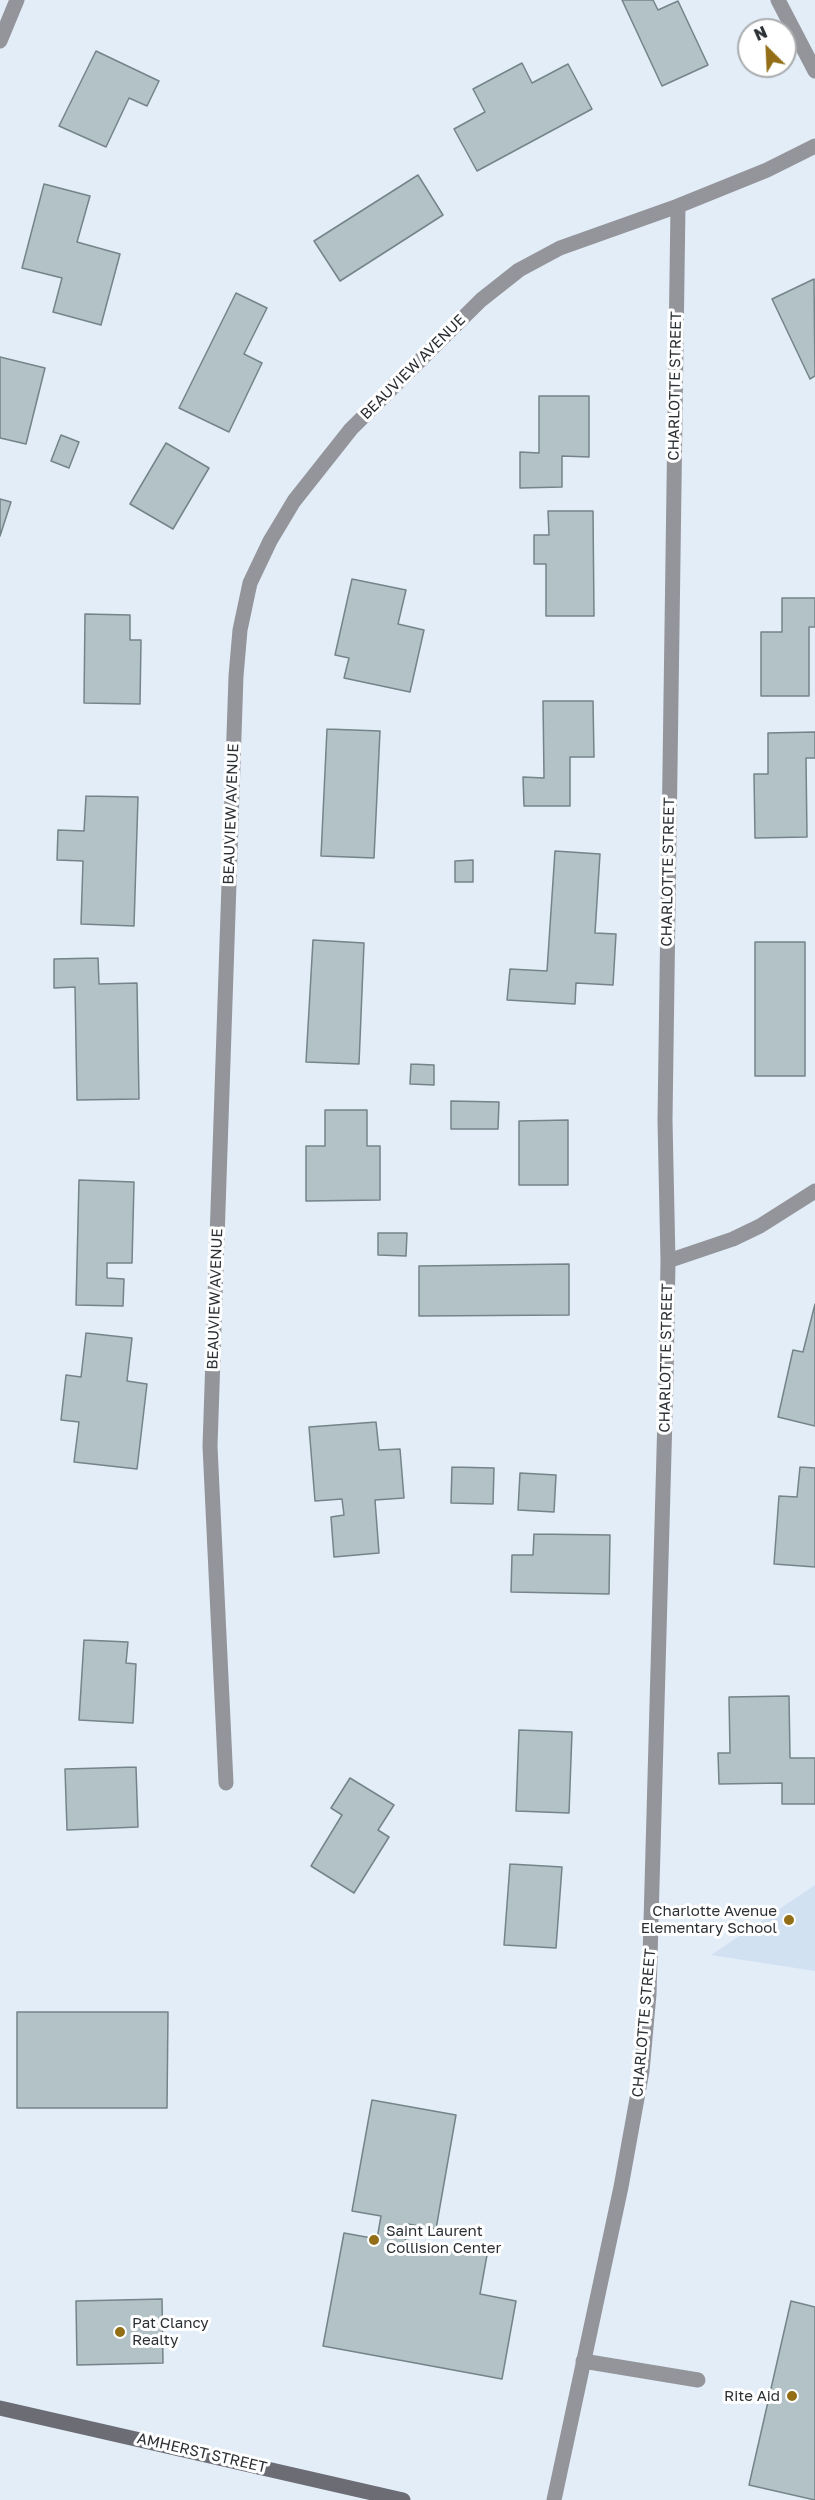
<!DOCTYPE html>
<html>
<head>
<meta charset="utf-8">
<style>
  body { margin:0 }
  #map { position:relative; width:815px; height:2500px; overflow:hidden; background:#e2edf8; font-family:"Golos Text",sans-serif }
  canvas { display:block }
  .north { position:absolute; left:737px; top:18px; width:60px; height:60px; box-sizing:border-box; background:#fff; border:2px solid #aaacae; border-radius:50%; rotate:336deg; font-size:16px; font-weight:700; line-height:24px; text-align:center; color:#2b3034 }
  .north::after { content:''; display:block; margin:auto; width:21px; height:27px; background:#936e16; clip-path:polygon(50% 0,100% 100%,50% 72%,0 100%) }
</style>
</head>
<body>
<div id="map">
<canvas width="815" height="2500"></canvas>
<div class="north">N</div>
</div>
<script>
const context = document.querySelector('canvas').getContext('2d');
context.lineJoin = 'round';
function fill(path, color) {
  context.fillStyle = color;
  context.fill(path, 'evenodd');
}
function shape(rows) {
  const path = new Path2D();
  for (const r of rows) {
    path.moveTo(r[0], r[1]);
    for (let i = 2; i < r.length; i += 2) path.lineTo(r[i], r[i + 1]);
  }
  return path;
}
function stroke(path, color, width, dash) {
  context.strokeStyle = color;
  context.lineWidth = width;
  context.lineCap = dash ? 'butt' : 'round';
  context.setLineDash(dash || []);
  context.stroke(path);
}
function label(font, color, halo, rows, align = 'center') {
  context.font = font + ' "Golos Text",sans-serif';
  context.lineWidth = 6;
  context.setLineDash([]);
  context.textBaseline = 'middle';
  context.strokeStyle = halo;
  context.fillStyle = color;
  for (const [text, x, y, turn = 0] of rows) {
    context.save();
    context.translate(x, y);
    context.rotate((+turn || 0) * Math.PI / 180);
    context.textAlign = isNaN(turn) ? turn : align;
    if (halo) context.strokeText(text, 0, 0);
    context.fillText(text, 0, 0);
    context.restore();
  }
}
const built = shape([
  [815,1885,815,1971,711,1955]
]);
const building = shape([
  [622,0,653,0,658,10,678,1,708,65,662,86,622,0],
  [96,51,159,81,147,106,129,98,106,147,59,126,96,51],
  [522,63,532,83,568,64,592,109,477,171,454,129,485,112,473,89,522,63],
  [418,175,443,215,340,281,314,241,418,175],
  [44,184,90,196,77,242,120,254,101,325,53,312,62,278,22,268,44,184],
  [814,279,815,376,810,379,772,299,814,279],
  [236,293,267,308,244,354,262,363,229,432,179,408,236,293],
  [0,357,45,368,26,444,0,438,0,357],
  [539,396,589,396,589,457,562,456,562,487,520,488,520,452,539,453,539,396],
  [61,435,79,442,69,468,51,461,61,435],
  [166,443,209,468,173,529,130,504,166,443],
  [0,499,11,502,0,536,0,499],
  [548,511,593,511,594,616,546,616,546,564,534,564,534,535,549,535,548,511],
  [352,579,406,590,398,624,424,630,410,692,344,678,349,658,335,655,352,579],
  [782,598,815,598,815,627,809,627,809,696,761,696,761,632,782,632,782,598],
  [85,614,130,615,130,640,141,640,140,704,84,703,85,614],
  [543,701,593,701,594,757,570,757,570,806,524,806,523,777,544,778,543,701],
  [327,729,380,731,374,858,321,856,327,729],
  [815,732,815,758,806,758,807,837,755,838,754,774,768,774,768,733,815,732],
  [86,796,138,797,134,926,81,924,83,861,57,860,58,830,84,831,86,796],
  [555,851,600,854,595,933,616,934,613,985,576,983,575,1004,507,1000,510,969,547,971,555,851],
  [473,860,473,882,455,882,455,861,473,860],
  [313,940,364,943,359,1064,306,1062,313,940],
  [755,942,805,942,805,1076,755,1076,755,942],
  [98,958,99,984,137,983,139,1099,77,1100,75,987,54,988,54,959,98,958],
  [411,1064,434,1065,434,1085,410,1084,411,1064],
  [451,1101,499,1102,498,1129,451,1129,451,1101],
  [325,1110,367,1110,367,1146,380,1146,380,1200,306,1201,306,1146,325,1146,325,1110],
  [568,1120,568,1185,519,1185,519,1121,568,1120],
  [79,1180,134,1182,132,1263,107,1263,107,1278,124,1279,123,1306,76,1305,79,1180],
  [378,1233,407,1233,406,1256,378,1255,378,1233],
  [569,1264,569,1315,419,1316,419,1266,569,1264],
  [815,1304,815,1426,778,1417,793,1350,803,1352,815,1304],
  [86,1333,132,1338,127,1381,147,1384,137,1469,74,1462,79,1422,61,1420,66,1375,81,1377,86,1333],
  [376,1422,379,1450,400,1449,404,1498,375,1500,379,1553,334,1557,331,1517,344,1515,342,1499,315,1501,309,1427,376,1422],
  [452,1467,494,1468,493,1504,451,1503,452,1467],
  [800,1467,815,1468,815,1567,774,1564,779,1496,797,1497,800,1467],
  [520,1473,556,1475,554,1512,518,1510,520,1473],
  [534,1534,610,1535,609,1594,511,1592,512,1555,533,1555,534,1534],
  [84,1640,128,1642,126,1663,136,1664,133,1723,79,1720,84,1640],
  [789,1696,790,1758,815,1758,815,1804,782,1804,782,1783,719,1784,718,1753,730,1753,729,1697,789,1696],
  [519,1730,572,1732,569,1813,516,1811,519,1730],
  [136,1767,138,1827,67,1830,65,1769,136,1767],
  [350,1778,394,1805,378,1830,389,1837,354,1893,311,1866,342,1815,331,1808,350,1778],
  [510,1864,562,1867,556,1948,504,1945,510,1864],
  [17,2012,168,2012,167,2108,17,2108,17,2012],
  [372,2100,456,2115,436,2229,408,2224,405,2240,487,2255,480,2294,516,2301,502,2379,323,2346,344,2233,377,2239,381,2216,352,2211,372,2100],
  [162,2299,163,2363,77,2365,76,2301,162,2299],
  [791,2301,815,2307,815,2500,749,2485,791,2301]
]);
const service = shape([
  [583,2361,698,2380]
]);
const minor = shape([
  [778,0,815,71],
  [0,41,17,0],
  [668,1261,733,1239,760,1226,815,1191],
  [226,1783,210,1446,236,676,240,630,250,583,270,541,294,501,351,429,481,300,519,270,560,248,678,206,767,170,815,146],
  [554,2500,621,2187,642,2071,649,1994,666,1380,668,1261,665,1120,678,206]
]);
const secondary = shape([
  [0,2408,403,2500]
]);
const markers = [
  [789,1920,6,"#936e16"],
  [374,2240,6,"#936e16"],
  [120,2332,6,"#936e16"],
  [792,2396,6,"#936e16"]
];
const streetNames = [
  ["BEAUVIEW AVENUE",413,367,-45],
  ["CHARLOTTE STREET",675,386,-89],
  ["BEAUVIEW AVENUE",231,814,-88],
  ["CHARLOTTE STREET",668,872,-89],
  ["BEAUVIEW AVENUE",215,1299,-88],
  ["CHARLOTTE STREET",666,1358,-89],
  ["CHARLOTTE STREET",644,2023,-85],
  ["AMHERST STREET",202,2453,13]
];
const poiNames = [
  ["Charlotte Avenue",777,1911],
  ["Elementary School",777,1928],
  ["Saint Laurent",386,2231,"left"],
  ["Collision Center",386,2248,"left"],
  ["Pat Clancy",132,2323,"left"],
  ["Realty",132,2340,"left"],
  ["Rite Aid",780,2396]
];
fill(built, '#d1e1f2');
fill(building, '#b2c2c7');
stroke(building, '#748488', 1.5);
stroke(service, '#94959b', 15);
stroke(minor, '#94959b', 15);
stroke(secondary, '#6b6c74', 15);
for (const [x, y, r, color] of markers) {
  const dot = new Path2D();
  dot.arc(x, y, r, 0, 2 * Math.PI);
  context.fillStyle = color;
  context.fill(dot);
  stroke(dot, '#fff', 2);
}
label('15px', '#2b3034', '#fff', streetNames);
label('15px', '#2b3034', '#fff', poiNames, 'right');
</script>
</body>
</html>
